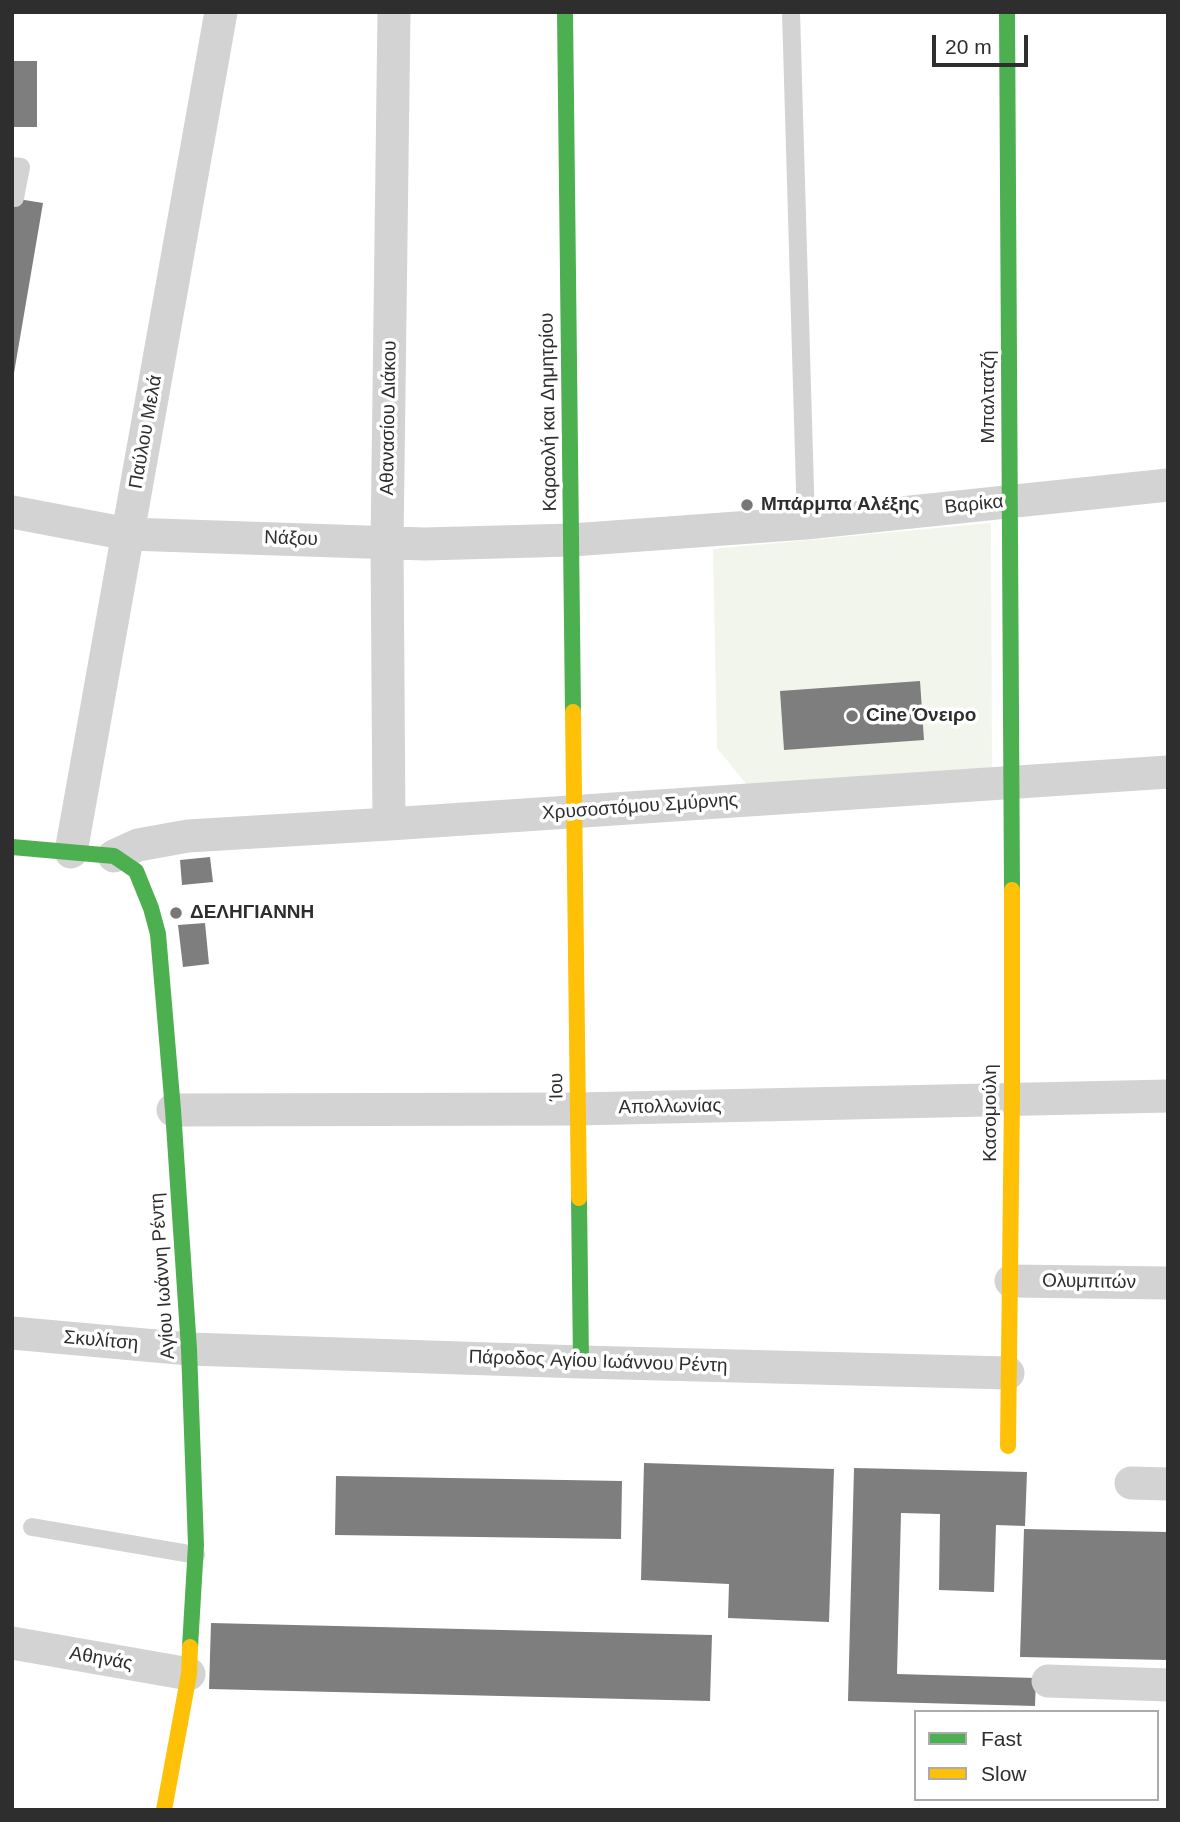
<!DOCTYPE html>
<html>
<head>
<meta charset="utf-8">
<style>
  body { margin:0 }
  #map { position:relative; width:1180px; height:1822px; overflow:hidden; background:#fff; font-family:Arial,sans-serif }
  canvas { display:block }
  .frame { position:absolute; inset:0; border:14px solid #2e2e2e; pointer-events:none }
  .legend { position:absolute; left:914px; top:1710px; width:245px; height:91px; box-sizing:border-box; background:#fff; border:2px solid #ababab; margin:0; padding:9px 12px; list-style:none; font-size:21px; color:#2e2e2e }
  .legend li { display:flex; align-items:center; gap:14px; height:35px }
  .legend b { width:35px; border:2px solid #ababab }
  .scale { position:absolute; left:932px; top:35px; width:96px; height:32px; box-sizing:border-box; border:4px solid #2e2e2e; border-top:0; padding-left:9px; font-size:21px; line-height:24px; white-space:nowrap; color:#2e2e2e; -webkit-text-stroke:5px #fff; paint-order:stroke }
</style>
</head>
<body>
<div id="map">
<canvas width="1180" height="1822"></canvas>
<div class="frame"></div>
<ul class="legend">
<li><b style="height:9px;background:#4caf50"></b>Fast</li>
<li><b style="height:9px;background:#ffc107"></b>Slow</li>
</ul>
<div class="scale">20 m</div>
</div>
<script>
const context = document.querySelector('canvas').getContext('2d');
context.lineJoin = 'round';
function fill(path, color) {
  context.fillStyle = color;
  context.fill(path, 'evenodd');
}
function shape(rows) {
  const path = new Path2D();
  for (const r of rows) {
    path.moveTo(r[0], r[1]);
    for (let i = 2; i < r.length; i += 2) path.lineTo(r[i], r[i + 1]);
  }
  return path;
}
function stroke(path, color, width, dash) {
  context.strokeStyle = color;
  context.lineWidth = width;
  context.lineCap = dash ? 'butt' : 'round';
  context.setLineDash(dash || []);
  context.stroke(path);
}
function label(font, color, halo, rows, align = 'center') {
  context.font = font + ' Arial,sans-serif';
  context.lineWidth = 7;
  context.setLineDash([]);
  context.textBaseline = 'middle';
  context.strokeStyle = halo;
  context.fillStyle = color;
  for (const [text, x, y, turn = 0] of rows) {
    context.save();
    context.translate(x, y);
    context.rotate((+turn || 0) * Math.PI / 180);
    context.textAlign = isNaN(turn) ? turn : align;
    if (halo) context.strokeText(text, 0, 0);
    context.fillText(text, 0, 0);
    context.restore();
  }
}
const green = shape([
  [991,523,992,773,752,791,717,748,713,549]
]);
const building = shape([
  [12,61,37,61,37,127,12,127],
  [12,198,43,203,14,373,12,373],
  [920,681,924,740,784,750,780,691],
  [210,857,213,882,182,885,180,860],
  [205,923,209,964,183,967,178,925],
  [644,1463,834,1469,829,1622,728,1618,729,1584,641,1580],
  [854,1468,1027,1472,1025,1526,996,1525,994,1592,939,1590,940,1514,901,1513,897,1674,1036,1678,1035,1706,848,1701],
  [336,1476,622,1481,621,1539,335,1535],
  [1024,1529,1168,1532,1168,1660,1020,1657],
  [211,1623,712,1635,710,1701,209,1689]
]);
const lane = shape([
  [791,12,806,523],
  [12,166,21,167,15,198],
  [32,1527,196,1555]
]);
const street = shape([
  [12,512,128,534,425,544,572,540,806,523,1168,485],
  [389,824,387,543,394,12],
  [71,852,221,12],
  [114,856,138,845,188,836,389,824,1168,772],
  [173,1110,578,1109,1168,1096],
  [1011,1281,1168,1283],
  [12,1333,189,1349,581,1362,1008,1373],
  [1131,1483,1168,1484],
  [12,1643,189,1674],
  [1048,1681,1168,1685]
]);
const fast = shape([
  [565,12,573,712],
  [1007,12,1012,890],
  [12,847,114,856,136,871,151,908,158,934,173,1110,189,1349,196,1545,190,1647],
  [579,1198,581,1362]
]);
const slow = shape([
  [573,712,579,1198],
  [1008,1446,1012,1098,1012,890],
  [164,1810,189,1674,190,1647]
]);
const markers = [
  [747,505,7,"#777"],
  [852,716,7,"#777"],
  [176,913,7,"#777"]
];
const streetNames = [
  ["Μπαλτατζή",989,397,-90],
  ["Καραολή και Δημητρίου",549,412,-91],
  ["Αθανασίου Διάκου",389,418,-89],
  ["Παύλου Μελά",146,432,-80],
  ["Βαρίκα",974,505,-6],
  ["Νάξου",291,539,2],
  ["Χρυσοστόμου Σμύρνης",640,807,-4],
  ["Ίου",557,1087,-91],
  ["Απολλωνίας",670,1107,-1],
  ["Κασομούλη",991,1113,-90],
  ["Αγίου Ιωάννη Ρέντη",163,1276,-94],
  ["Ολυμπιτών",1089,1282,1],
  ["Σκυλίτση",101,1341,5],
  ["Πάροδος Αγίου Ιωάννου Ρέντη",598,1362,2],
  ["Αθηνάς",101,1659,10]
];
const poiNames = [
  ["Μπάρμπα Αλέξης",761,505],
  ["Cine Όνειρο",866,716],
  ["ΔΕΛΗΓΙΑΝΝΗ",190,913]
];
fill(green, '#f1f5eb');
fill(building, '#7e7e7e');
stroke(lane, '#d3d3d3', 18);
stroke(street, '#d3d3d3', 33);
stroke(fast, '#4caf50', 16);
stroke(slow, '#ffc107', 16);
for (const [x, y, r, color] of markers) {
  const dot = new Path2D();
  dot.arc(x, y, r, 0, 2 * Math.PI);
  context.fillStyle = color;
  context.fill(dot);
  stroke(dot, '#fff', 2.5);
}
label('19px', '#2e2e2e', '#fff', streetNames);
label('bold 19px', '#2e2e2e', '#fff', poiNames, 'left');
</script>
</body>
</html>
